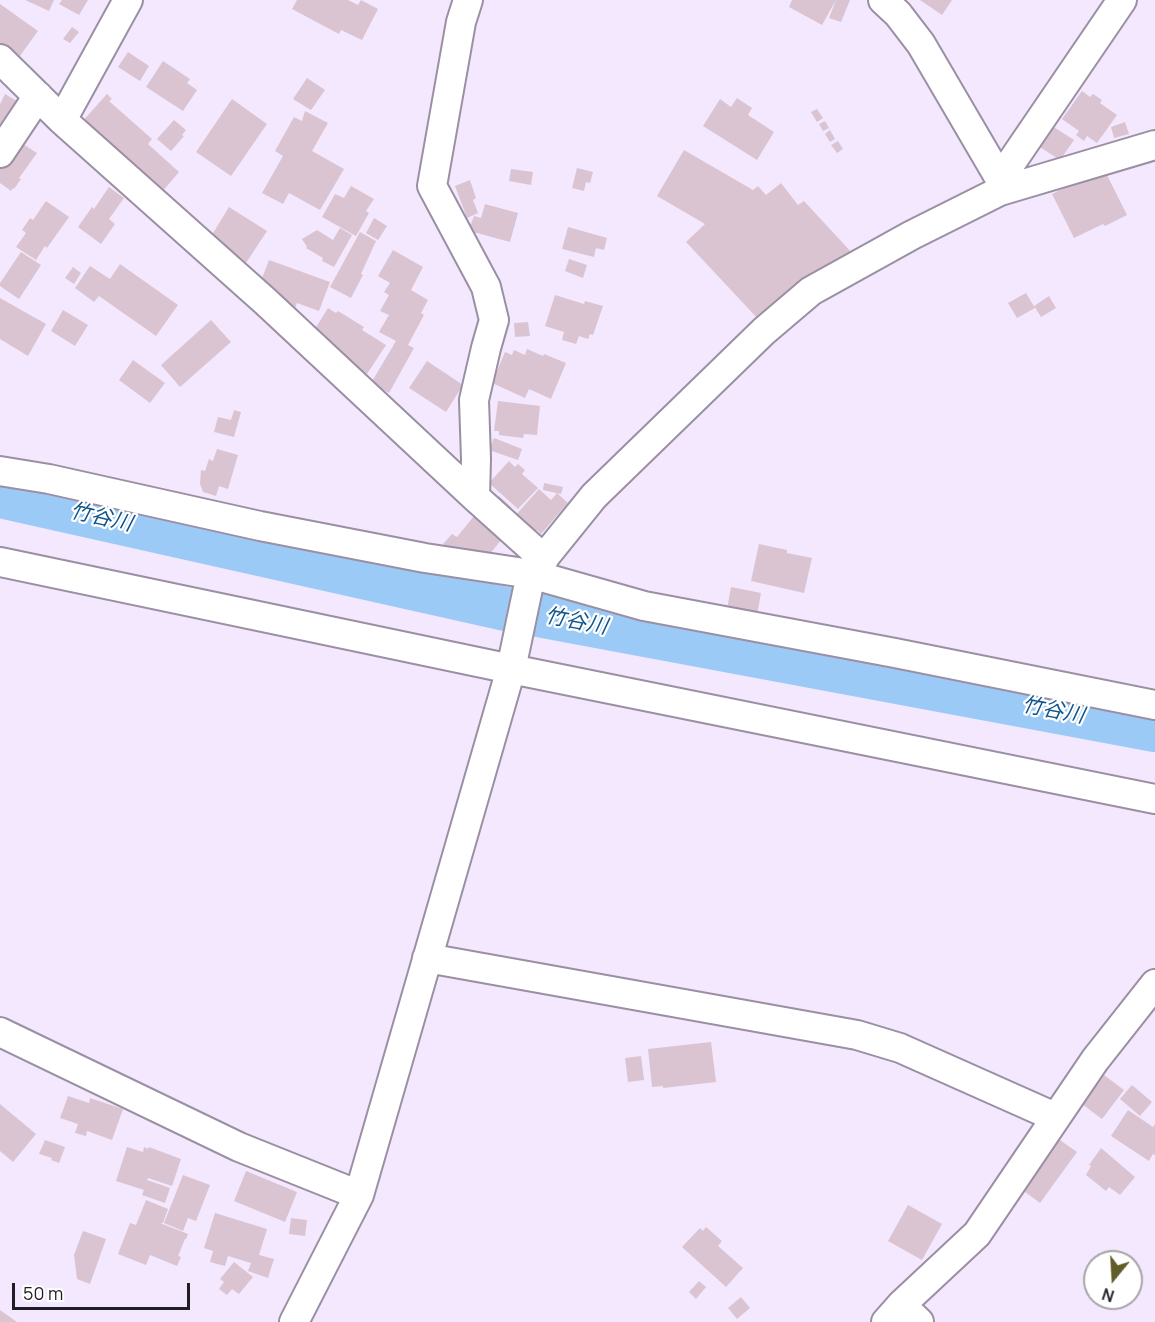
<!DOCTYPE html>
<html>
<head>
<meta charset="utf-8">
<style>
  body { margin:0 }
  #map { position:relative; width:1155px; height:1322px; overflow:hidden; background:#f3e8fd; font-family:Manrope,sans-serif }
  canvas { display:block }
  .north { position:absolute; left:1083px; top:1250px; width:60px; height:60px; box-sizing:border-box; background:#fff; border:2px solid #a6a5a7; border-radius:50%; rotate:198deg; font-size:16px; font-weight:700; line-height:24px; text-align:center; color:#211d24 }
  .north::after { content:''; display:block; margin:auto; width:21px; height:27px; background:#615c28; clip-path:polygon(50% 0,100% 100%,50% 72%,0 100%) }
  .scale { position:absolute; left:12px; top:1283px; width:178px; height:27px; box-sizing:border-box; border:3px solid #211d24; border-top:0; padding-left:8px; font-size:18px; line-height:21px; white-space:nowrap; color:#211d24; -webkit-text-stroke:4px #fff; paint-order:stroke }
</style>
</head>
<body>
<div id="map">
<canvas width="1155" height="1322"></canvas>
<div class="north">N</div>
<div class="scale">50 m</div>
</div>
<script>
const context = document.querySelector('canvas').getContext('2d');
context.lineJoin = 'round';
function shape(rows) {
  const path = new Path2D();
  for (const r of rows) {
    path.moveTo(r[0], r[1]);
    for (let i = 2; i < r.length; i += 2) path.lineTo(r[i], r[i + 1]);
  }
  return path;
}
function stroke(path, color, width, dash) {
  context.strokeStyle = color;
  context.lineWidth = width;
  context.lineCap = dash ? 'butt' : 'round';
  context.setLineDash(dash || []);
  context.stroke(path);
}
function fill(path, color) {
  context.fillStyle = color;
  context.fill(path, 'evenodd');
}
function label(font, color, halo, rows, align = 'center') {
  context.font = font + ' Manrope,"Noto Sans JP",sans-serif';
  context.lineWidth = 4.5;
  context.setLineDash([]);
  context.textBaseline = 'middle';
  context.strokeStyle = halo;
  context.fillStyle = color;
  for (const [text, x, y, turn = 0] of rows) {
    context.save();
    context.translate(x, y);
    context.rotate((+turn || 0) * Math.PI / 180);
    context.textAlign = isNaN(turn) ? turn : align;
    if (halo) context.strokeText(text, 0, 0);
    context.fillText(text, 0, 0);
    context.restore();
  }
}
const river = shape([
  [0,496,501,608,1155,730]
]);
const building = shape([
  [25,0,54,0,49,11],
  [62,0,88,0,79,15,59,4],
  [297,0,348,0,358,5,361,0,378,9,362,40,341,30,339,34,292,9],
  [792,0,836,0,822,25,789,7],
  [836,0,850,0,841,22,829,18],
  [920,0,952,0,942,15],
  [0,4,38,31,17,60,0,47],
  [72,27,79,32,70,43,63,39],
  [128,52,149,66,140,81,118,67],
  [163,61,190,79,187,83,197,90,183,111,146,87],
  [307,78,325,90,311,110,293,99],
  [1082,91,1090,97,1093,94,1102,100,1100,103,1117,115,1097,143,1087,136,1084,141,1076,135,1079,131,1062,119],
  [5,94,22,104,0,130,0,104],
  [107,94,112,99,109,101,152,139,148,144,179,172,161,193,81,123],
  [737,98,752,108,748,115,774,132,757,160,703,126,720,99,731,107],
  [232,99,267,124,231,176,196,152],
  [817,109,823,118,817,122,811,112],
  [305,111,328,123,312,151,344,169,320,210,289,193,283,204,262,193,283,156,275,151,294,117,302,121],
  [174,120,186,130,182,135,184,136,171,151,157,139],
  [825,121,829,128,823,131,819,124],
  [1125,122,1129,134,1114,138,1111,127],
  [1049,124,1074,140,1060,160,1035,144],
  [830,130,835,139,830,142,825,134],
  [18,141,37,153,19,178,21,179,14,189,13,188,11,191,0,183,0,168],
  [838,141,843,149,837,153,831,145],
  [684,150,753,190,758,186,766,195,781,183,798,205,804,201,853,254,812,279,807,275,759,320,686,242,705,224,657,196],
  [577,168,593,172,590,183,586,182,584,191,572,188],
  [511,169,533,172,531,185,509,181],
  [1101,170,1106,173,1127,215,1105,226,1103,224,1074,238,1052,194],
  [470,180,476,198,473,200,478,213,467,218,455,186],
  [351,186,374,199,366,211,369,213,356,236,322,217,335,194,344,198],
  [109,187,124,198,109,219,115,224,101,244,78,227,92,207,94,209],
  [46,201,69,217,47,248,45,246,36,260,16,247,26,233,22,230,30,218,33,220],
  [485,204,518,213,510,242,477,233,471,233,468,225,471,224,474,216,481,218],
  [229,207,267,231,244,266,210,238],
  [374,218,387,226,378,240,366,233],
  [568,227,607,238,604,250,596,248,594,257,562,249],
  [340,228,352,235,334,267,322,261,323,258,306,248,307,247,302,239,317,230,333,240],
  [360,232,376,241,361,274,363,275,351,298,330,287],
  [393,250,423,267,411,290,428,300,421,313,424,315,408,345,414,348,389,393,371,383,396,341,379,332,389,315,380,311,389,295,384,292,390,283,378,276],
  [21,252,41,265,19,299,0,286,0,283],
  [569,259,587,265,583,278,565,271],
  [269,260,330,282,319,311,297,303,295,308,277,302,280,293,259,286],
  [120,264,178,305,156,336,99,296,94,302,75,288,90,266,110,279],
  [73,267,81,273,74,284,65,278],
  [1026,293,1035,308,1017,318,1008,303],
  [555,295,584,304,585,301,603,306,593,335,590,334,588,339,579,336,576,344,562,340,564,332,545,326],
  [1049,296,1056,308,1041,317,1034,306],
  [0,298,46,324,28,356,0,339],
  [328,308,336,313,338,311,364,327,362,330,386,345,367,374,317,342,313,332],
  [63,310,88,325,75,346,51,331],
  [211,320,231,342,180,387,161,365],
  [528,322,530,336,515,337,514,323],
  [527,349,543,356,544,354,566,363,551,399,529,389,525,398,492,383,505,352,512,355,514,350,525,355],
  [133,360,165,383,150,403,119,380],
  [427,361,463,385,446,412,409,388],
  [498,401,540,406,537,435,524,434,523,438,499,435,499,431,494,431],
  [234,410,241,412,234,437,214,432,218,417,231,420],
  [494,438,522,449,518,460,489,450],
  [217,449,238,455,228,489,219,486,216,496,203,492,200,484,201,470,205,471,209,459,213,461],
  [509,461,515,467,518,464,525,470,522,474,538,488,518,509,489,483],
  [544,483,563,487,561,494,543,490],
  [539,489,551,500,557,493,568,503,541,534,537,530,534,534,514,517],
  [499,496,512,508,507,513,494,501],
  [474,516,502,539,485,560,457,556,443,544,452,534,457,537],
  [759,544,787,550,787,553,812,558,804,593,751,581],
  [731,587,761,593,757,615,727,609],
  [711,1042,716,1082,663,1088,663,1086,652,1087,648,1049],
  [641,1056,644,1080,628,1082,625,1058],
  [1104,1075,1124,1090,1102,1119,1082,1104],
  [1132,1085,1152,1102,1140,1116,1120,1099],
  [68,1096,89,1103,90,1098,123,1109,112,1140,87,1131,86,1136,75,1133,78,1124,60,1118],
  [0,1104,36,1134,13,1162,0,1151],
  [1128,1110,1153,1127,1155,1124,1155,1155,1153,1154,1149,1161,1111,1136],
  [1057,1138,1077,1152,1040,1203,1021,1189],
  [45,1140,65,1147,59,1163,51,1160,52,1158,39,1154],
  [127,1147,143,1152,144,1147,148,1149,149,1147,181,1159,172,1186,148,1178,147,1180,170,1188,165,1203,142,1195,144,1190,116,1181],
  [1101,1148,1135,1177,1120,1195,1109,1187,1106,1191,1086,1175,1091,1166,1089,1165],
  [246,1171,297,1192,285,1222,234,1201],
  [183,1175,210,1185,196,1221,188,1218,183,1231,164,1223],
  [146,1200,168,1209,163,1223,160,1223,188,1234,186,1239,185,1239,178,1256,181,1257,177,1266,150,1255,146,1265,118,1254,130,1223,136,1225],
  [908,1205,942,1224,922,1260,888,1241],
  [215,1213,267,1229,259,1255,274,1259,268,1278,248,1271,251,1263,228,1256,225,1266,210,1262,213,1251,204,1248],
  [291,1218,307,1220,305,1236,289,1234],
  [706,1227,722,1241,718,1246,743,1268,726,1287,682,1247,700,1228,703,1231],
  [83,1231,106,1239,90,1284,77,1279,74,1255],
  [234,1262,253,1277,239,1294,232,1289,227,1295,219,1289,224,1282,220,1279],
  [699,1281,706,1287,696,1299,689,1292],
  [741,1297,750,1308,737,1319,728,1308],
  [0,1310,17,1322,0,1322]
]);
const minor = shape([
  [468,0,461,22,432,186,486,287,494,320,486,348,474,400,476,459,475,497],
  [883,0,898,14,921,44,1000,179,1000,191],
  [0,59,62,120,265,301,475,497,544,559],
  [62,120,128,0],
  [0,153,38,96],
  [1000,179,1122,0],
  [0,471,49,479,260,526,425,558,531,574,644,606,895,653,1155,705],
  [0,562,511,669,1155,799],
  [427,958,857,1035,900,1048,1055,1117],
  [0,1032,239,1147,359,1195],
  [901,1305,919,1322],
  [294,1322,359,1195,511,669,531,574,594,496,764,331,811,291,912,235,1000,191,1155,145],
  [886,1322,901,1305,977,1234,1095,1060,1155,984]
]);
const waterNames = [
  ["竹谷川",101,518,13],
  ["竹谷川",576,622,11],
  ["竹谷川",1053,711,11]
];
stroke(river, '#9ccaf7', 44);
fill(building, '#dac4d2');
stroke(minor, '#9a8fa3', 32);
stroke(minor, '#fff', 28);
label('italic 21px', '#12568c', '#fff', waterNames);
</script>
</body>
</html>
